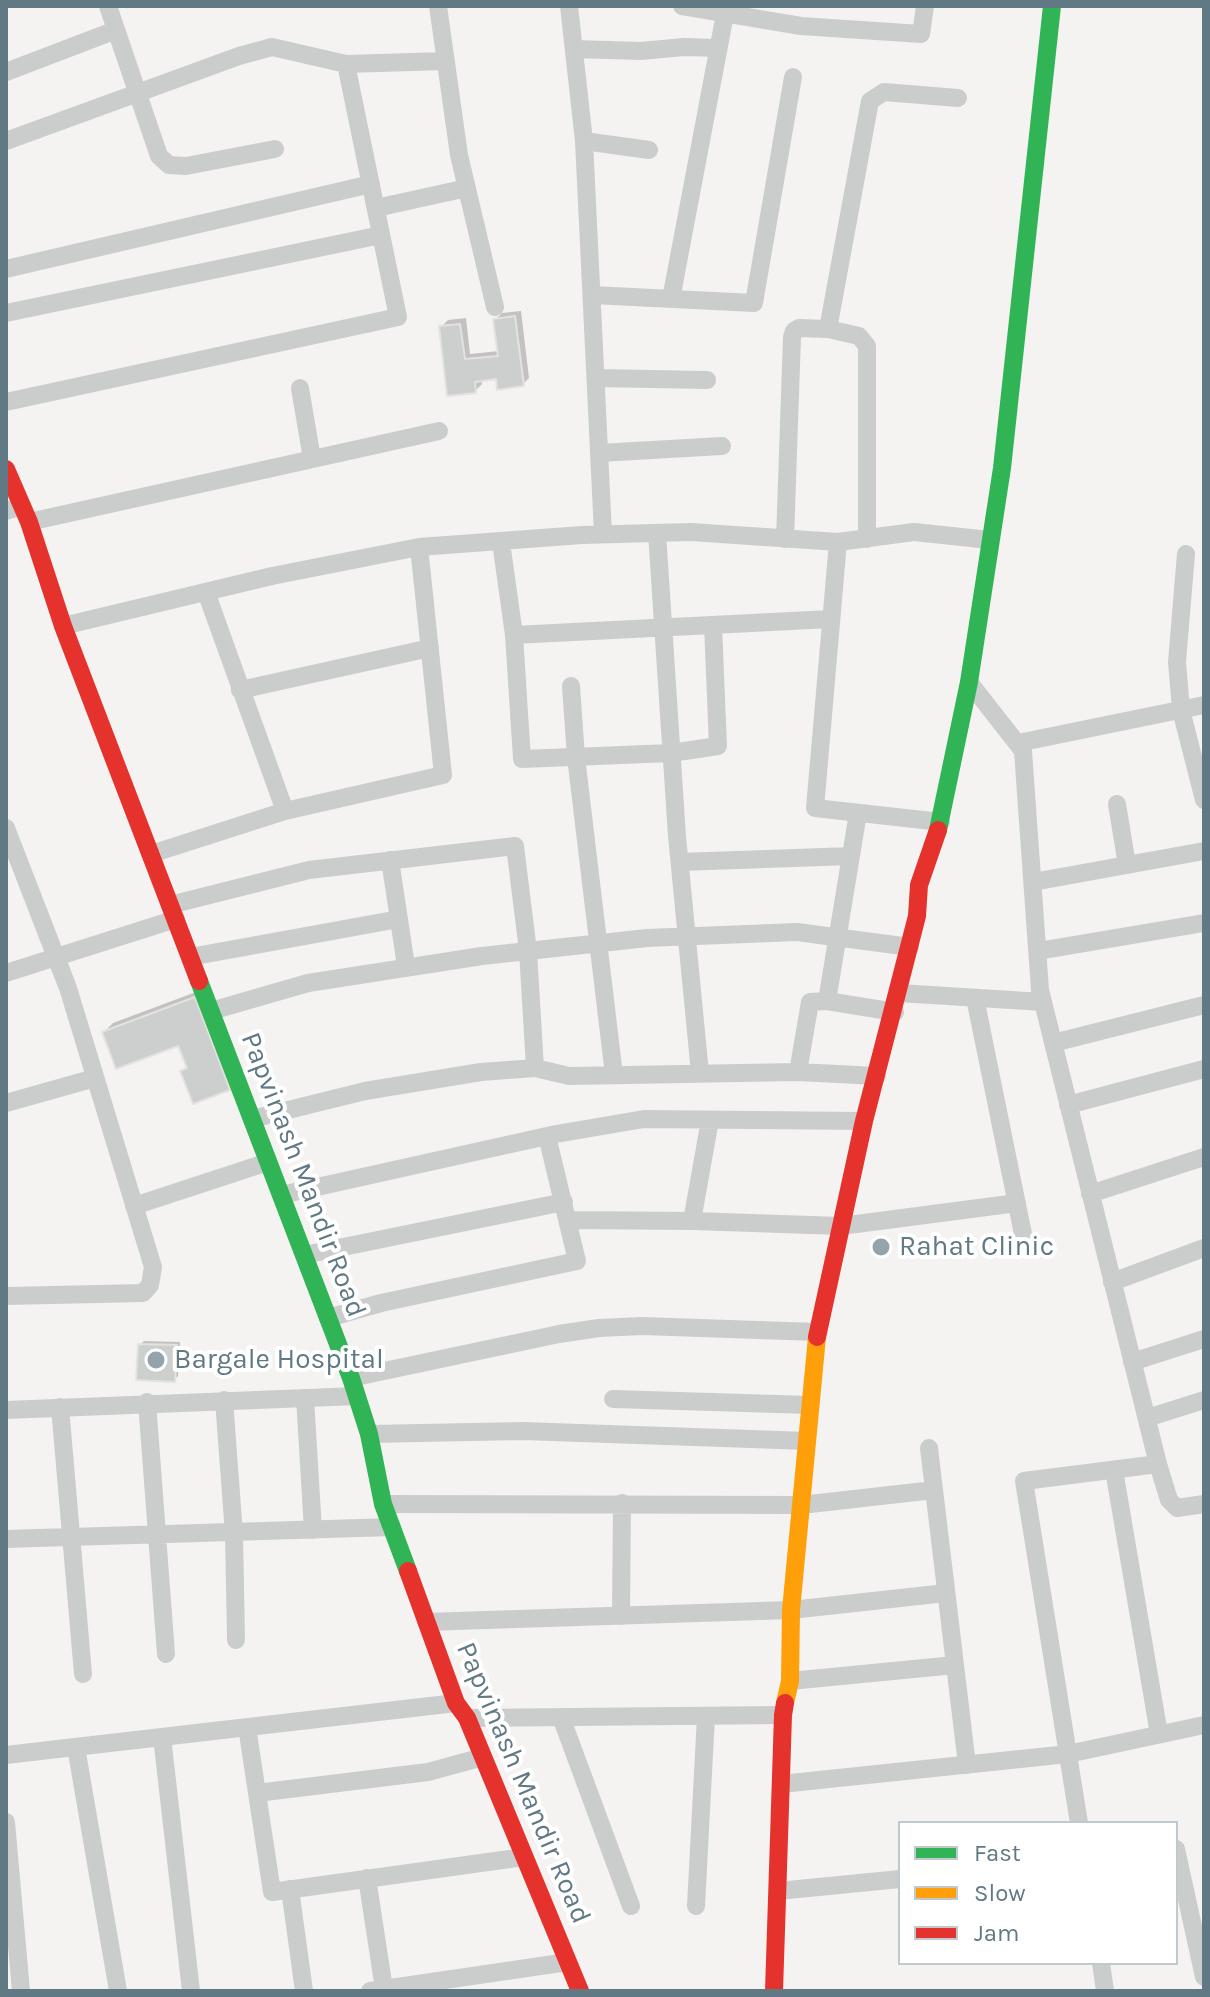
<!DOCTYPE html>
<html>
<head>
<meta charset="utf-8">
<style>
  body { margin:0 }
  #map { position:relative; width:1210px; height:1997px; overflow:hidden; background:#f4f3f1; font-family:Karla,sans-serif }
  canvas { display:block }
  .frame { position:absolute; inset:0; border:8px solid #617984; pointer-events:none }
  .legend { position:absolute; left:898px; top:1821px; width:280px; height:144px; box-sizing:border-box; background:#fff; border:2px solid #c0c9ce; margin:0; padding:10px 14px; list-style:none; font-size:24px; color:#617984 }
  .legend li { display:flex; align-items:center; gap:16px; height:40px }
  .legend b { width:40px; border:2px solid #c0c9ce }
</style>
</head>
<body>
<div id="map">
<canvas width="1210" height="1997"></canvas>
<div class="frame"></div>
<ul class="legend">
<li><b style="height:10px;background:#30b455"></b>Fast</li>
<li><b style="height:10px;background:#ff9f0a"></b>Slow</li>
<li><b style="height:10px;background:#e5322d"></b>Jam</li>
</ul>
</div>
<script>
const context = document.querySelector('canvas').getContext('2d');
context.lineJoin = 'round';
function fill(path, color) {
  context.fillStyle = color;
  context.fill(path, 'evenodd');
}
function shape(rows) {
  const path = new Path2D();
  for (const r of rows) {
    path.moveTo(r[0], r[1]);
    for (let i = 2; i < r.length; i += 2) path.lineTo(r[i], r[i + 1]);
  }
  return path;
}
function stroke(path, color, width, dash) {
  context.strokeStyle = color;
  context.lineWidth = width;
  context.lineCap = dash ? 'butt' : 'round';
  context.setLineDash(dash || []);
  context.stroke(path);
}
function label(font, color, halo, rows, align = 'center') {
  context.font = font + ' Karla,sans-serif';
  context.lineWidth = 8;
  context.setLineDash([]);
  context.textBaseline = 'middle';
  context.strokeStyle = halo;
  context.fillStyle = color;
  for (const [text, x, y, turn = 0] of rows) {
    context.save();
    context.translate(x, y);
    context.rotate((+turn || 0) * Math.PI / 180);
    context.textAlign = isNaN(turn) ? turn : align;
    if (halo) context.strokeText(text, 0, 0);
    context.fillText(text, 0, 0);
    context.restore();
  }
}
const shadow = shape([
  [521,311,529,378,523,384,498,377,481,379,482,384,475,391,441,327,448,320,466,318,470,354,499,351,495,320,502,313],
  [204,989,238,1079,182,1072,188,1066,180,1043,104,1032,113,1023],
  [144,1341,180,1342,178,1376,174,1380,140,1345]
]);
const building = shape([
  [515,316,524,386,497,390,496,379,475,382,476,393,447,396,439,326,460,324,465,359,498,356,493,319,515,316],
  [195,997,230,1090,193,1104,180,1071,187,1068,178,1046,116,1069,102,1032,195,997],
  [138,1344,177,1345,175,1382,136,1380,138,1344]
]);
const street = shape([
  [108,6,159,156,169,165,186,166,275,149],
  [438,6,459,155,495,307],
  [569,6,584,141,603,534],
  [682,6,801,26,921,34,925,6],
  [574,49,641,51,684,47,718,48],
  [6,72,116,30],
  [6,141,239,56,272,47,346,64,445,61],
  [584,141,649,150],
  [376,208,467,188],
  [6,269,371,184],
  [592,295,754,303,793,77],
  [671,299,725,14],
  [6,313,381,235],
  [828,329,870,101,884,92,958,98],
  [596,378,707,380],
  [300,388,312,459],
  [6,402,398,317,346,64],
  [599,453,722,446],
  [6,511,22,506],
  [29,522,439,431],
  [657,533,677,836,700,1073],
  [785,539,792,337,794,331,799,328,828,329,859,336,867,346,867,539],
  [501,542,514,635,522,759,671,753,718,746,713,625],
  [838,542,815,808,941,822],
  [1186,554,1177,662,1181,710,1204,800],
  [206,592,285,811,443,775,419,547],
  [63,626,272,576,419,547,582,535,691,532,838,542,914,532,990,540],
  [514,635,831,619],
  [969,682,1023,751,1040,990,1158,1464,1024,1481,1079,1823],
  [571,686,576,757,614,1075],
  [240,690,430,648],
  [1018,743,1204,705],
  [1117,804,1127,865],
  [858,813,827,1001,895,1012],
  [6,828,68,988,153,1267,150,1285,143,1293,6,1296],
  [151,854,285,811],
  [390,860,406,966],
  [680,862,851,856],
  [1033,882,1204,851],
  [170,905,309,870,515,846,528,951,535,1068,481,1072,365,1091,252,1119],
  [1038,951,1204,923],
  [190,957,399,919],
  [6,973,176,919],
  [899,993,1043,1002],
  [975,998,1024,1239],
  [211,1011,308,983,482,956,647,938,797,932,910,947],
  [1053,1043,1204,1005],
  [535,1068,569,1076,798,1072,877,1076],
  [798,1072,810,1002,827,1001],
  [6,1103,95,1078],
  [1068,1105,1204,1069],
  [1090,1194,1204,1157],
  [281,1195,556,1134,644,1119,864,1121],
  [134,1206,268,1162],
  [568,1220,692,1221,841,1226,1017,1203],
  [692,1221,710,1120],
  [304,1255,564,1202],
  [1112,1282,1204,1248],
  [328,1318,381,1303,577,1261,547,1136],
  [1132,1362,1204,1339],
  [351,1378,559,1334,599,1328,642,1326,817,1332],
  [305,1398,313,1530],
  [613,1399,810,1405],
  [224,1400,234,1534,236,1640],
  [147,1402,166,1654],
  [60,1407,83,1674],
  [6,1410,357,1396],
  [1147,1418,1204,1400],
  [369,1434,523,1431,807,1441],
  [929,1448,967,1765],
  [1158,1464,1169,1500,1177,1508,1204,1504],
  [1114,1470,1159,1734],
  [383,1504,801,1505,934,1490],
  [6,1539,392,1527],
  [621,1616,622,1503],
  [426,1622,791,1610,946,1593],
  [790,1681,955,1665],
  [561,1717,631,1906],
  [467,1718,783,1715],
  [247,1727,272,1892,524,1857],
  [162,1737,191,1991],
  [76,1747,118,1991],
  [6,1755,456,1703],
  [781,1784,1068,1754,1204,1725],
  [257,1793,428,1772,483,1757],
  [6,1822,21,1991],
  [1176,1849,1204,1977],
  [367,1878,384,1989],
  [290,1889,304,1991],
  [778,1891,900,1879],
  [696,1906,706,1716],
  [1101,1963,1105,1991],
  [370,1991,568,1962]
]);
const fast = shape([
  [938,830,969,682,1002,468,1052,6],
  [199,981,351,1378,369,1434,383,1504,408,1571]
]);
const slow = shape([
  [785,1703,790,1681,791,1610,817,1337]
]);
const jam = shape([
  [6,469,29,522,63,626,199,981],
  [817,1337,864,1121,917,916,919,885,938,830],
  [408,1571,456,1703,467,1718,580,1991],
  [774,1991,783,1715,785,1703]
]);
const markers = [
  [881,1247,10,"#94a4aa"],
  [156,1360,10,"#94a4aa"]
];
const streetNames = [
  ["Papvinash Mandir Road",303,1175,69],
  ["Papvinash Mandir Road",523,1783,67]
];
const poiNames = [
  ["Rahat Clinic",899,1247],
  ["Bargale Hospital",174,1360]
];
fill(shadow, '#0003');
fill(building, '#cdcece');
stroke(building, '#e3e2e1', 2);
stroke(street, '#cbcdcd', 18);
stroke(fast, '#30b455', 18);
stroke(slow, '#ff9f0a', 18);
stroke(jam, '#e5322d', 18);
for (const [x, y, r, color] of markers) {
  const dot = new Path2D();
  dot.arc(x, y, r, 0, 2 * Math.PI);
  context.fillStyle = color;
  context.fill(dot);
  stroke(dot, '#fff', 3);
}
label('28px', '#617984', '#fff', streetNames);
label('28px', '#617984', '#fff', poiNames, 'left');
</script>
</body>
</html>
